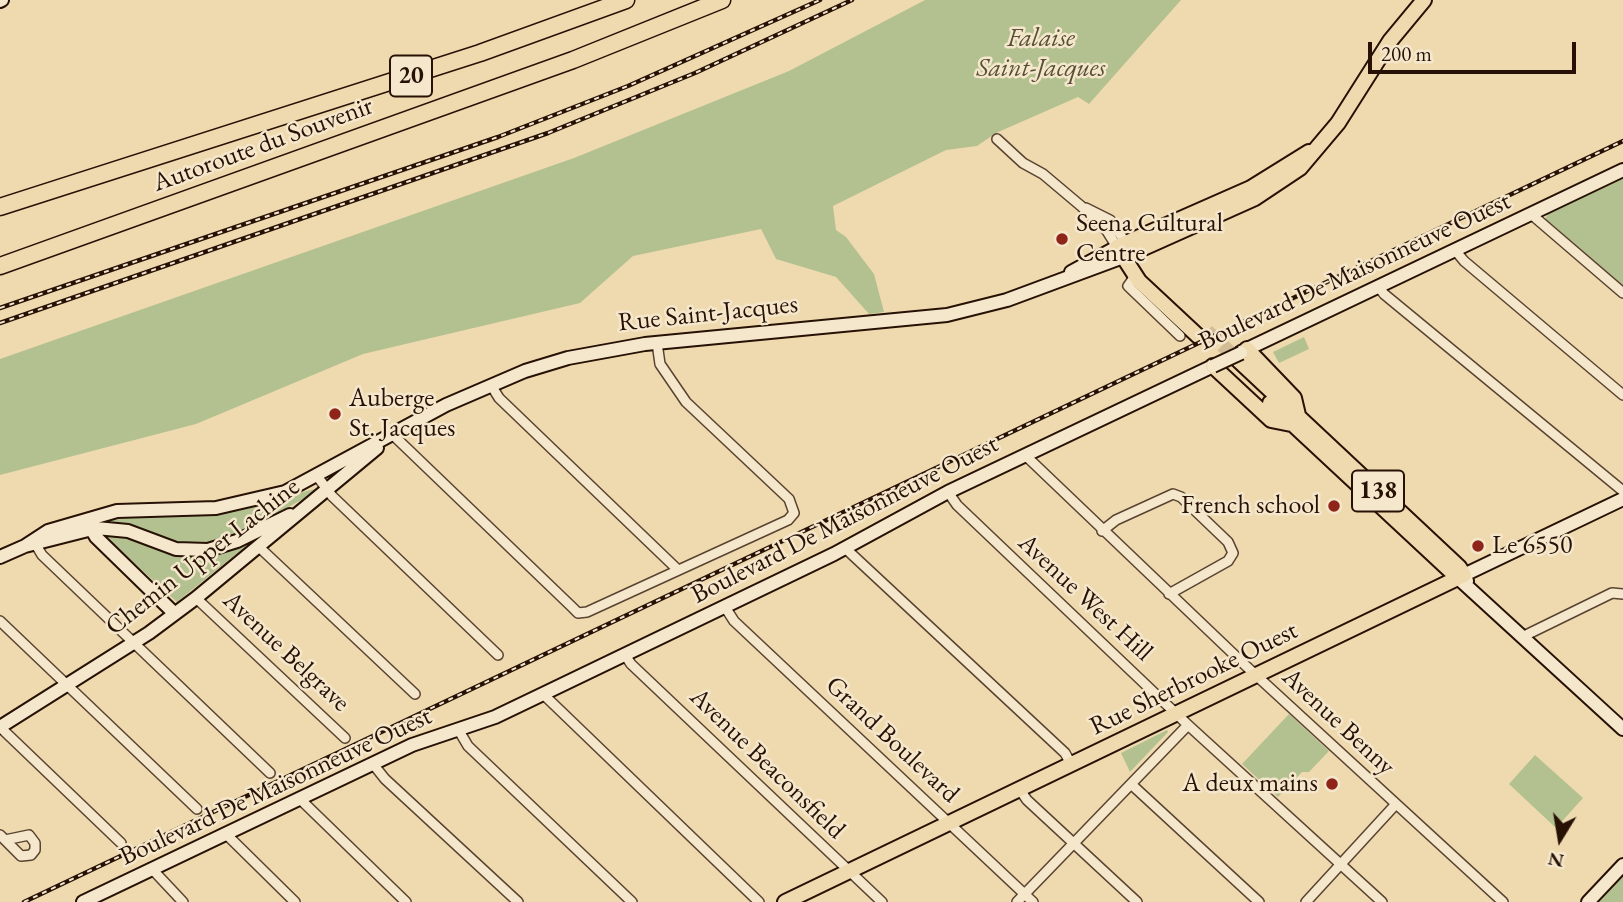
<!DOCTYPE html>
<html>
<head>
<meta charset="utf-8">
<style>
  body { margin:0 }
  #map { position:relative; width:1623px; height:902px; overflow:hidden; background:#efdab0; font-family:"EB Garamond",serif }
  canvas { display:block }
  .north { position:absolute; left:1525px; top:804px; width:70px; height:70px; -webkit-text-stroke:5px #f5e7cc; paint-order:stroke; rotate:191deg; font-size:19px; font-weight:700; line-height:28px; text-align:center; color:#271105 }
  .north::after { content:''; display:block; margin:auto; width:24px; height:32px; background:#271105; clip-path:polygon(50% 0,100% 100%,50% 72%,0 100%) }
  .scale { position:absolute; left:1368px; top:42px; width:208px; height:32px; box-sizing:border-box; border:4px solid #271105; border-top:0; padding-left:9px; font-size:21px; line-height:24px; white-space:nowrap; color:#271105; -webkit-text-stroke:5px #f5e7cc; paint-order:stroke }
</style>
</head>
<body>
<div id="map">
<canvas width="1623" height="902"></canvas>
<div class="north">N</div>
<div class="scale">200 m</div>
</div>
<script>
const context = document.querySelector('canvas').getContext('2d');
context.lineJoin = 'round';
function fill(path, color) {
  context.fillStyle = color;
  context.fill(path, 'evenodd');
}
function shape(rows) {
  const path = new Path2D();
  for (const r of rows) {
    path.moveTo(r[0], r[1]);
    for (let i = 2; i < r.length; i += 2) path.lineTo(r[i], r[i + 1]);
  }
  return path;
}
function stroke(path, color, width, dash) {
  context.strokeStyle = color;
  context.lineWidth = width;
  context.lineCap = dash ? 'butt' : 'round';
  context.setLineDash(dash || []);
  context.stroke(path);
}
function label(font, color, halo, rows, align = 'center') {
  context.font = font + ' "EB Garamond",serif';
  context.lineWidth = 5;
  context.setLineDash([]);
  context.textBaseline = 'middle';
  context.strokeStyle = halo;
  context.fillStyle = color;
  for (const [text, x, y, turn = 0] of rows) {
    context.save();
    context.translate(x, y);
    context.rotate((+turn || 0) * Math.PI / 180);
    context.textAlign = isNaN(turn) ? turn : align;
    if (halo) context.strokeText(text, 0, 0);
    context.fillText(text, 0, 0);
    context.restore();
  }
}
const green = shape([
  [925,0,1181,0,1089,104,1078,97,996,133,977,146,946,150,833,206,836,230,846,237,874,274,884,312,869,314,836,277,776,259,761,229,633,256,580,303,363,354,196,424,0,475,0,359,574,158,789,71],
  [1623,176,1623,285,1545,219,1549,212],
  [1304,337,1309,349,1279,363,1273,352],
  [315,489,316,492,224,542,189,547,103,522,138,516,205,516],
  [283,521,260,540,251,542,177,602,102,534,118,534,175,554,203,556,229,550],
  [1289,714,1329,751,1309,772,1302,772,1278,797,1242,764],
  [1167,730,1168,732,1130,772,1121,753],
  [1535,755,1583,798,1556,828,1509,784],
  [1623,876,1623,902,1599,902]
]);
const primaryTunnel = shape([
  [1207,331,1238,360]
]);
const street = shape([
  [997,139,1023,163,1043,174,1081,206,1107,231,1117,247],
  [1086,208,1110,220,1126,243],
  [1531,214,1623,293],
  [1455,250,1464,261,1623,395],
  [1135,276,1128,286,1180,336],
  [1378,286,1384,294,1623,491],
  [491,385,499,398,677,569],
  [393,435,572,607,578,613,587,612,788,520,794,513,789,499,686,402,660,364,657,343],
  [1025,455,1246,666,1503,902],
  [317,476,332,496,498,655],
  [948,492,957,505,1188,725,1382,902],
  [1102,531,1116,520,1173,494,1181,497,1228,542,1233,553,1228,561,1169,594],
  [33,540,42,555,270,773],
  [259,547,415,694],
  [845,548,1065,753,1071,764],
  [196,598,345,738],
  [725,607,734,621,1033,902],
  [0,621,197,809],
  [1524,636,1612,593,1623,594],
  [625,655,631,664,882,902],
  [543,694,759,902],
  [0,727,121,843],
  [458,729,468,746,632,902],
  [373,764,385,779,518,902],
  [1131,784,1259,902],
  [1020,790,1027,800,1137,902],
  [300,799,406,902],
  [226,834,295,902],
  [0,835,21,856,31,855,35,850,35,843,29,835,5,840],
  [152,869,183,902],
  [1017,902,1188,725],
  [1306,902,1396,804]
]);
const secondary = shape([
  [0,1,2,0],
  [1071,272,1117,247],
  [1241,352,1623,170],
  [88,523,96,537,174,613],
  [25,546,48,531,117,511,216,508,285,492,446,405,525,371,568,358,645,344,947,315,1007,300,1123,257],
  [0,557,25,546,96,528,128,531,176,549,208,550,237,541,290,515],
  [1458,578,1623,729],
  [1467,581,1464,575,1623,499],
  [0,727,149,633,196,598,377,448],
  [83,902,412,745,495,717,543,694,834,554,948,492,1213,366],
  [1588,902,1623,865]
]);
const primary = shape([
  [1123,257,1255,198,1300,168,1338,123,1390,41,1424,0],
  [1198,336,1139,281,1117,247,1251,188,1309,152],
  [1247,349,1294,398,1298,415],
  [1213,366,1271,420,1291,424],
  [1270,403,1458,578],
  [785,902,1464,575,1459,567,1238,360]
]);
const highway = shape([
  [0,207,480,53,626,0],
  [0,266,573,60,722,0]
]);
const rail = shape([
  [0,308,498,137,628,86,820,0],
  [0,323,548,133,695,73,852,0],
  [24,902,1623,141]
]);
const secondaryBridge = shape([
  [1213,366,1241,353]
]);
const markers = [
  [1062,239,7,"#8f2418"],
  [335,414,7,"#8f2418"],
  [1334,506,7,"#8f2418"],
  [1478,546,7,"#8f2418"],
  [1332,784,7,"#8f2418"]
];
const shields = [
  [411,76,42],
  [1378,491,52]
];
const shieldNames = [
  ["20",411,76],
  ["138",1378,491]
];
const parkNames = [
  ["Falaise",1041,39],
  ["Saint-Jacques",1041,69]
];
const streetNames = [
  ["Autoroute du Souvenir",263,145,-20],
  ["Boulevard De Maisonneuve Ouest",1355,272,-25],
  ["Rue Saint-Jacques",708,314,-6],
  ["Boulevard De Maisonneuve Ouest",845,520,-27],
  ["Chemin Upper Lachine",203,557,-38],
  ["Avenue West Hill",1085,598,43],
  ["Avenue Belgrave",286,652,43],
  ["Rue Sherbrooke Ouest",1194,679,-26],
  ["Avenue Benny",1338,722,43],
  ["Grand Boulevard",892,740,43],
  ["Avenue Beaconsfield",767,764,44],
  ["Boulevard De Maisonneuve Ouest",276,787,-25]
];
const poiNames = [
  ["Seena Cultural",1076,224],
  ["Centre",1076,254],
  ["Auberge",349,399],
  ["St. Jacques",349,429],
  ["French school",1320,506,"right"],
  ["Le 6550",1492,546],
  ["A deux mains",1318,784,"right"]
];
fill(green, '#b3c190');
stroke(primaryTunnel, '#d1bc96', 14, [14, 7]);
stroke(street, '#594330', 12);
stroke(secondary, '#271105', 16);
stroke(primary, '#271105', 18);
stroke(highway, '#271105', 19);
stroke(street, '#f5e7cc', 9);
stroke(secondary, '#f5e7cc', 12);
stroke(primary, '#efdab0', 14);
stroke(highway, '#efdab0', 16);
stroke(rail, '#271105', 4.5);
stroke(rail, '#f5e7cc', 2, [5]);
stroke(secondaryBridge, '#271105', 16, []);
stroke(secondaryBridge, '#f5e7cc', 12);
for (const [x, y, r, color] of markers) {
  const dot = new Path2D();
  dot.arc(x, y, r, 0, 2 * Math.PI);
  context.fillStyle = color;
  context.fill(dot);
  stroke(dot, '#f5e7cc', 2.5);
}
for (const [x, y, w] of shields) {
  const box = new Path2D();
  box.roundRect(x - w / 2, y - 20.5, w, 41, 5);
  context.fillStyle = '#f5e7cc';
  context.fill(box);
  stroke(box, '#271105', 2);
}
label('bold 24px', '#271105', null, shieldNames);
label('italic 26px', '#584f36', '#f5e7cc', parkNames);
label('26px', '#271105', '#f5e7cc', streetNames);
label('26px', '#271105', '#f5e7cc', poiNames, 'left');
</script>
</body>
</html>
